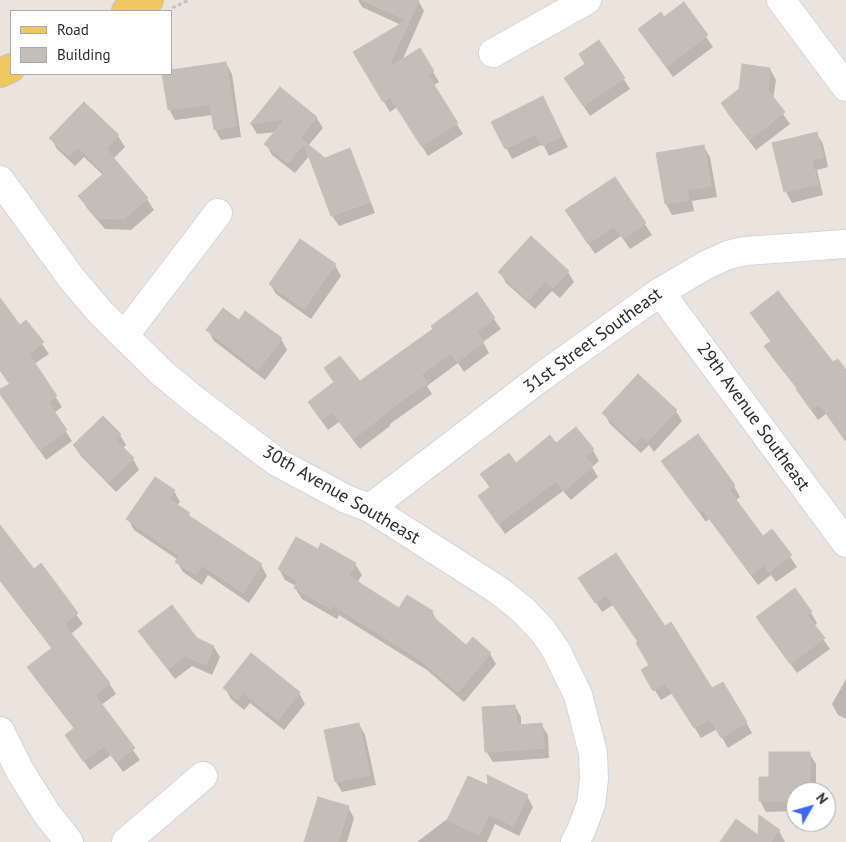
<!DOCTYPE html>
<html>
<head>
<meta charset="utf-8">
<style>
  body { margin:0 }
  #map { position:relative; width:846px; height:842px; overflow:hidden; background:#ece4dc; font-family:"PT Sans",sans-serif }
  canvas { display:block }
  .legend { position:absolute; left:10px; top:10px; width:162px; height:65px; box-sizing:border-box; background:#fff; border:1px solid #aaa; margin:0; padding:6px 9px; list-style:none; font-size:15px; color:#2a2a2a }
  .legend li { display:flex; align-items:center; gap:10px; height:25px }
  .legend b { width:25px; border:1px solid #aaa }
  .north { position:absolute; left:786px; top:782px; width:50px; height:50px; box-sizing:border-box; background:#fff; border:1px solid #aaa; border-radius:50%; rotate:52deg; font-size:14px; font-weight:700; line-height:20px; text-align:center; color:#2a2a2a }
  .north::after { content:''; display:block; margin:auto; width:18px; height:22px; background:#3e66f6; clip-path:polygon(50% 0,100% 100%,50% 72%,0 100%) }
</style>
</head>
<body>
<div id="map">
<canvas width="846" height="842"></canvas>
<ul class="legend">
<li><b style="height:6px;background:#eec85f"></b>Road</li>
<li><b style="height:14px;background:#c4beb8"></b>Building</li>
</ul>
<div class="north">N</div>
</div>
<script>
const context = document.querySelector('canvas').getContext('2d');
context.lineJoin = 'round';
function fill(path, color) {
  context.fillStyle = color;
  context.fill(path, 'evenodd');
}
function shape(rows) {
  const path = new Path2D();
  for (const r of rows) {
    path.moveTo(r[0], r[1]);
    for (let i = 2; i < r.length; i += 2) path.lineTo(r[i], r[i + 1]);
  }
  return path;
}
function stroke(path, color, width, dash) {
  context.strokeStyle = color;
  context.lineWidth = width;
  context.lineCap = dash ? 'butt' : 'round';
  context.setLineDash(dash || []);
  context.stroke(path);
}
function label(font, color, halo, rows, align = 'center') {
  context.font = font + ' "PT Sans",sans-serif';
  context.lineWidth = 4.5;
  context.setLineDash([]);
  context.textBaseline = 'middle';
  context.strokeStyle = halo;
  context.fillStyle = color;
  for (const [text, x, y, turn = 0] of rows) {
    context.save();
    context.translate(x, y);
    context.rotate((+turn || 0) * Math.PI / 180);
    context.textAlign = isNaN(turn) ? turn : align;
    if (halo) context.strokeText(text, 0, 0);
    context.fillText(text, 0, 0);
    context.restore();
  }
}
const shadow = shape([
  [358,0,418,0,424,11,402,61,420,50,439,82,433,86,463,134,428,156,397,107,390,112,355,53,401,25,362,7],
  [683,4,713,47,673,77,639,29,664,18],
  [599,41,630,89,590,116,572,89],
  [226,63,232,74,241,137,221,140,215,129,213,115,175,120,169,109,163,74,171,74],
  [770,69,776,80,773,100,790,124,756,150,728,114,722,104],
  [280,88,316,117,323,128,308,146,325,159,349,150,355,160,375,213,339,226,332,216,310,155,295,173,272,155,266,144,276,132,257,134,251,124],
  [543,98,568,147,549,156,543,144,512,159,493,122],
  [84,103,118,136,125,147,113,159,147,199,154,210,131,230,105,229,86,207,80,196,103,175,84,157,75,166,57,149,51,138],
  [817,134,823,144,828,167,817,170,823,195,792,203,786,192,774,144],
  [704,147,710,157,717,197,692,201,694,211,672,215,666,204,658,154],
  [615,179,652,235,630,249,621,236,595,254,573,221],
  [335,265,341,276,311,319,276,294,270,284],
  [500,272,568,272,574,282,560,298,552,291,535,309,506,283],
  [476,294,501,329,483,342,489,353,464,372,458,363,427,386,432,394,390,424,390,426,360,449,339,422,328,430,309,403,334,383,325,369,360,383,435,330],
  [0,300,20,326,26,321,49,354,34,364,62,407,54,413,72,441,46,460,0,392,0,390,10,385,0,371],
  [751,313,846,372,846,442,826,414,818,420,804,400,798,390,772,357,766,346,771,342],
  [239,322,281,339,287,350,265,380,214,341,208,330],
  [676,411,682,421,654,452,649,445,641,453,610,424,604,413],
  [575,429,593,450,599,461,592,467,598,477,571,500,563,491,505,534,479,496,490,488,482,475,516,464,556,444],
  [120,435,126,445,122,449,133,459,139,470,116,492,81,456,74,446],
  [698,436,734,486,740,497,735,501,762,538,772,531,797,567,776,582,771,575,758,585,709,519,706,522,663,462],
  [174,491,180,502,177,506,189,514,191,518,261,565,267,576,249,603,208,575,202,585,183,572,177,562,178,560,134,530,128,519],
  [0,527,33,571,41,565,83,624,71,634,109,683,116,694,101,705,140,760,123,772,111,755,90,770,66,736,75,729,35,678,29,667,52,649,0,581],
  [322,545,355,564,362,575,357,583,399,609,432,612,439,624,466,647,490,654,496,664,464,702,427,670,339,615,337,619,302,599,295,588,296,586,285,580,279,569,318,551],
  [580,578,664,628,712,690,746,722,752,733,728,748,717,729,701,738,673,693,661,700,642,670,651,665,639,643,613,605,602,612],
  [795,590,811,613,817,623,814,626,830,649,797,673,757,618],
  [140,631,196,639,214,647,220,657,212,675,192,666,175,679,146,642],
  [846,679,846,719,838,715,832,704],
  [225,688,299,693,305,704,284,730,250,703,244,710,231,699],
  [515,706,521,717,521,726,541,724,548,735,549,758,493,762,486,751],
  [359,724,365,735,376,785,342,792,336,782,325,731],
  [809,753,816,764,816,792,796,792,796,811,766,812,760,801,770,778],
  [489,787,527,796,533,807,519,836,495,824,487,842,417,842],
  [348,807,354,818,347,842,305,842],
  [779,831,785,842,722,842,760,838]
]);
const building = shape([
  [362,0,419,0,388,68,420,48,434,71,428,75,458,123,421,146,390,97,383,102,353,52,407,20,362,0],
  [684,2,708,35,666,67,638,29,661,12,664,17,684,2],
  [599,40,625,78,583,106,564,78,585,64,579,54,599,40],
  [226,62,236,126,214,130,210,104,168,110,162,74,171,74,171,70,226,62],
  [742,64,770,68,768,90,785,112,749,140,721,103,739,89,742,64],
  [280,87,317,117,300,138,325,158,350,148,370,202,331,216,304,144,288,163,264,144,285,119,250,124,280,87],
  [543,96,562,136,542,146,536,134,505,149,491,122,543,96],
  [84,102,119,135,106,149,148,198,124,219,97,218,78,196,104,173,78,147,69,156,49,138,84,102],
  [817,132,823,157,812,160,818,184,784,192,772,143,817,132],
  [704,145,711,186,687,190,689,200,665,204,656,153,704,145],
  [615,177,646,223,623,239,614,226,588,244,565,210,615,177],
  [531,236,569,271,553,288,545,281,528,300,498,272,531,236],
  [300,239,336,264,304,309,269,284,300,239],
  [778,291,833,362,838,359,846,370,846,441,819,404,811,410,796,389,797,388,764,346,771,341,750,313,778,291],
  [477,292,495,318,477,332,484,342,457,362,451,353,421,375,427,383,384,413,385,414,353,439,332,412,321,420,308,402,334,382,324,368,340,356,360,381,433,329,431,326,477,292],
  [0,298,20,325,26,320,44,342,29,354,57,396,48,402,67,430,39,450,0,394,0,389,10,384,0,370,0,298],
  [223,308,239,320,245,311,282,338,258,370,206,330,223,308],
  [638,374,677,410,647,442,642,435,635,443,602,413,638,374],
  [103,416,121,434,115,439,134,458,109,482,73,445,103,416],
  [576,427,594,449,585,456,593,466,564,491,556,481,498,524,478,496,490,487,480,474,509,453,516,463,550,435,556,443,576,427],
  [698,434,735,485,729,490,763,536,772,529,792,555,769,572,764,565,751,575,702,509,699,512,661,461,698,434],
  [155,477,175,490,169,499,190,513,188,515,262,564,243,593,202,565,196,575,175,562,179,556,126,519,155,477],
  [0,525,34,569,41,563,78,613,64,624,110,683,95,695,135,748,116,762,104,746,83,761,65,735,74,728,27,667,52,648,0,579,0,525],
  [296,537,318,549,321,543,356,563,349,576,399,608,407,595,433,611,431,615,466,645,473,637,491,653,458,692,420,660,333,605,331,609,294,588,298,581,278,569,296,537],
  [616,553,665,626,671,622,712,688,723,682,747,722,721,738,710,719,694,728,665,683,653,691,641,670,649,665,636,643,638,642,606,595,595,603,578,578,616,553],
  [795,588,812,612,807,615,825,638,790,664,756,617,795,588],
  [172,605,197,638,214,646,206,665,185,656,168,669,138,631,172,605],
  [251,653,300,692,278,720,243,693,238,700,223,688,251,653],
  [515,705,517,725,542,723,544,748,485,752,482,707,515,705],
  [359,723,370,775,335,782,324,730,359,723],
  [769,752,810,752,810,792,796,792,796,801,759,801,759,777,769,777,769,752],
  [487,775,528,795,513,826,489,814,479,835,447,820,468,776,488,785,487,775],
  [318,797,349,806,338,842,304,842,318,797],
  [759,815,780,830,771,842,720,842,736,819,758,835,759,815]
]);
const path = shape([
  [172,8,189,0]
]);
const minor = shape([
  [781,0,846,87],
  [493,53,587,0],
  [0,180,72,279,100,312,162,373,196,401,277,462,346,499,370,508,498,590,523,610,542,630,556,650,578,695,593,753,594,779,591,804,581,831,575,842],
  [660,292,846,543],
  [124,336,218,213],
  [370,508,540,378,660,292,706,265,728,255,745,251,846,244],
  [0,731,20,771,47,814,69,842],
  [126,842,203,776]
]);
const major = shape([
  [126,11,149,0],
  [0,73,11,68]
]);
const streetNames = [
  ["31st Street Southeast",593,341,-36],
  ["29th Avenue Southeast",753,417,54],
  ["30th Avenue Southeast",341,495,30]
];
fill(shadow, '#0003');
fill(building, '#c4beb8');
stroke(building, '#c7c0b6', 1);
stroke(minor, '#d1d5e2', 30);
stroke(major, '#c3c3c3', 30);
stroke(path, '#c3c3c3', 3, [4, 2.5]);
stroke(minor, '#fff', 28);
stroke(major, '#eec85f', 28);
label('18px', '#2a2a2a', '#fff', streetNames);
</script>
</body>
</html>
